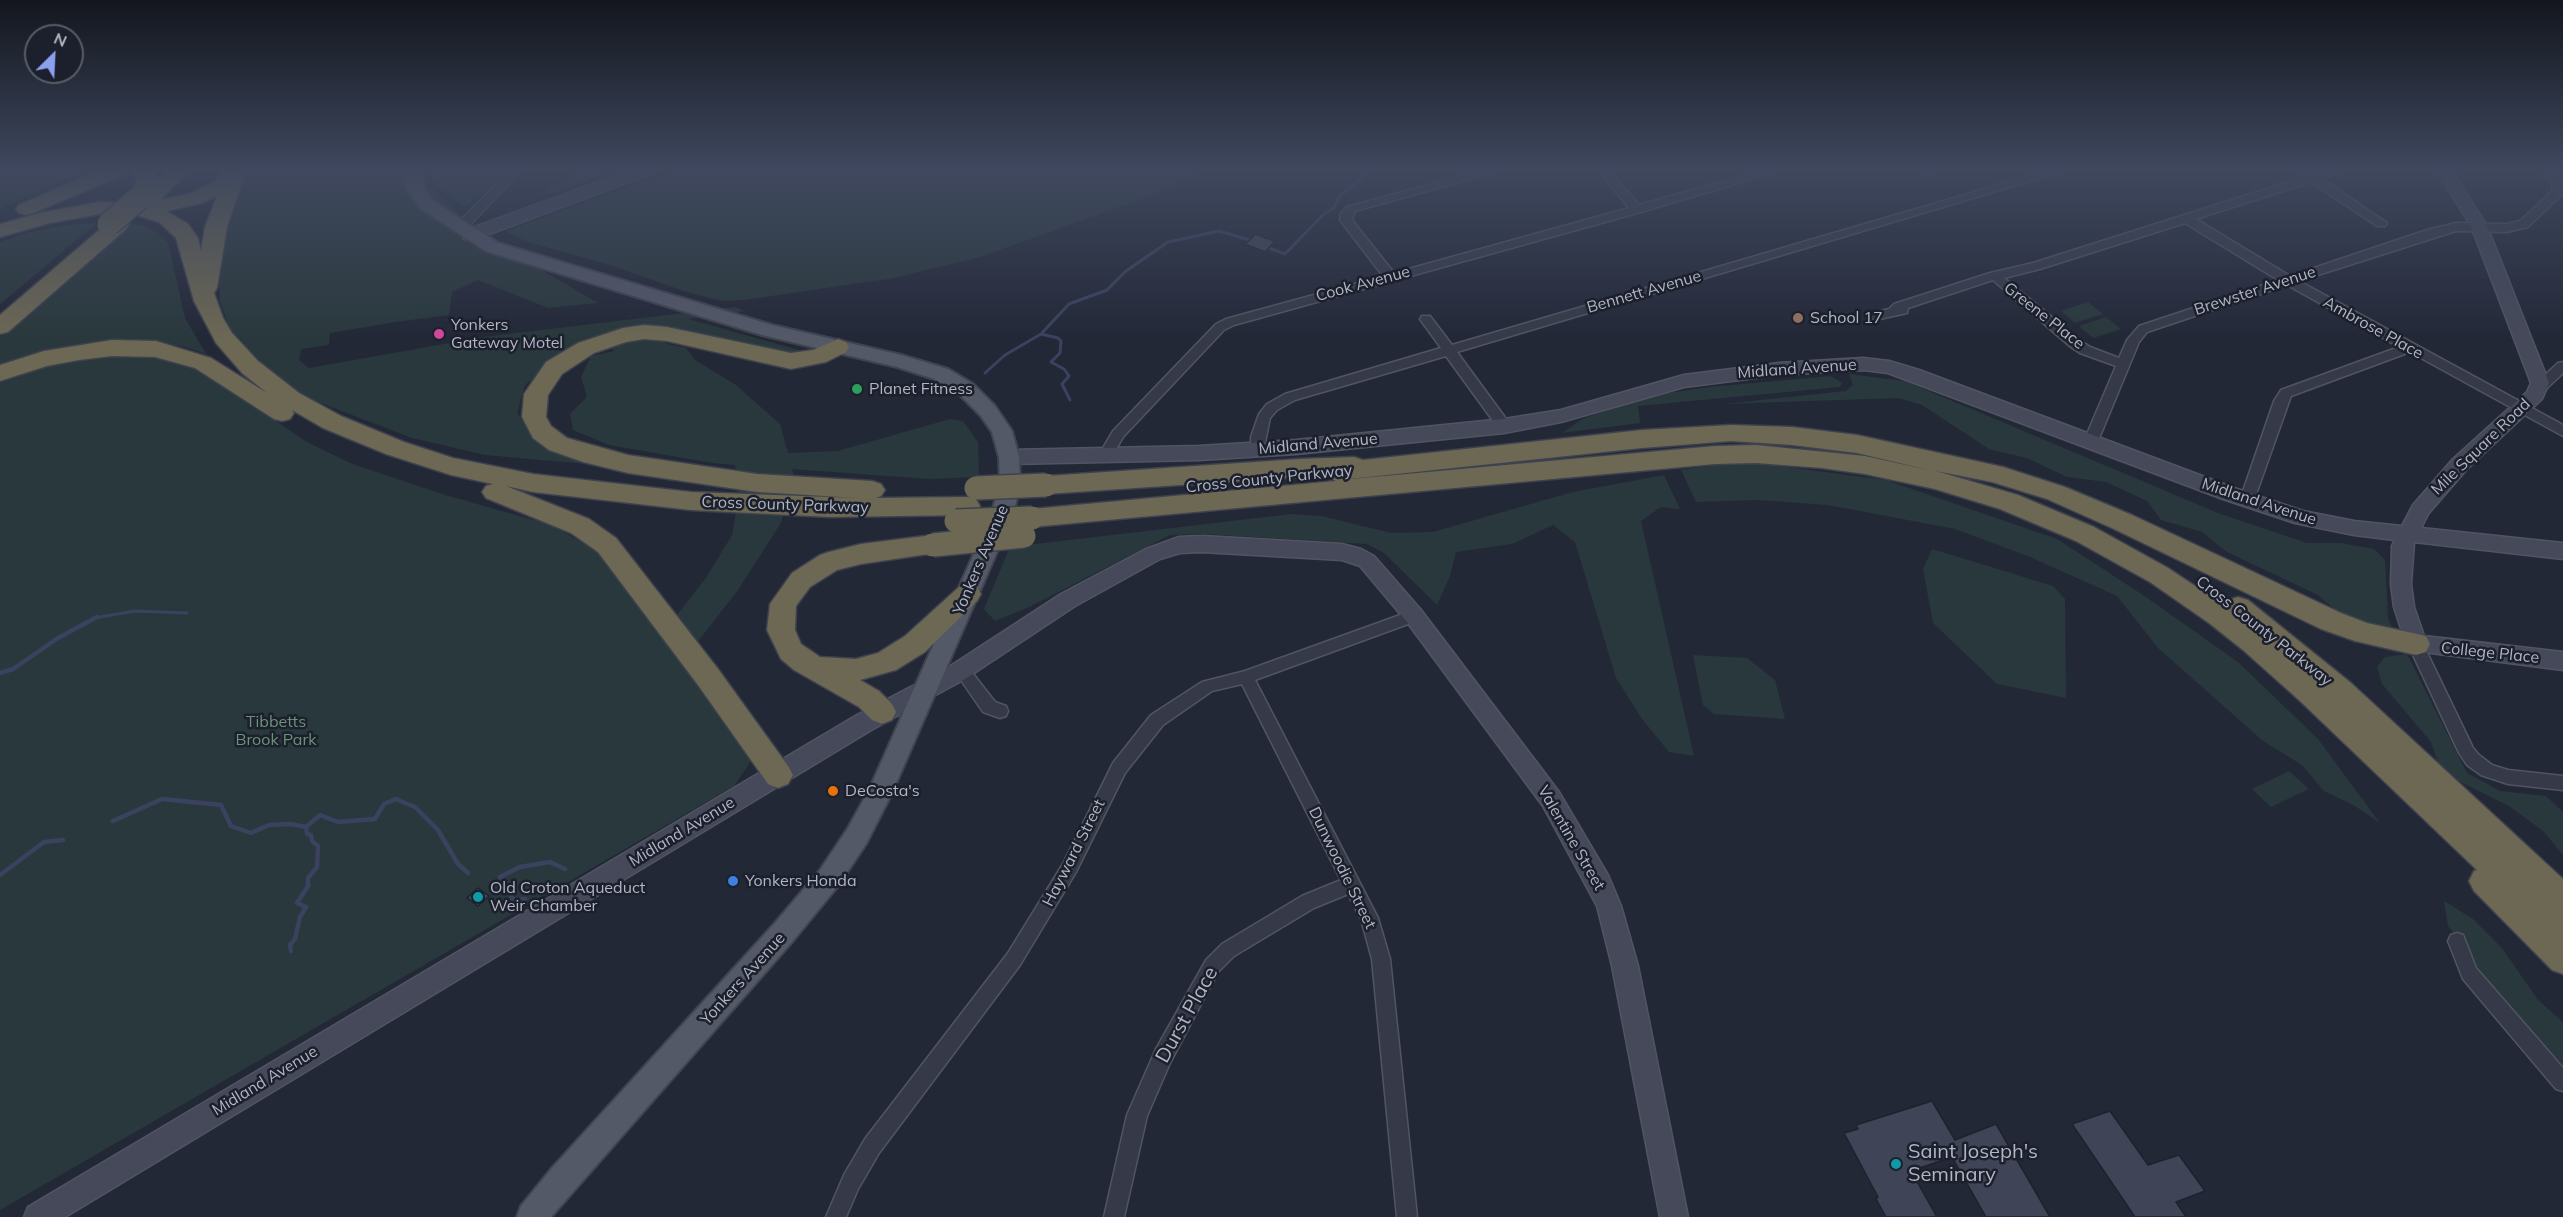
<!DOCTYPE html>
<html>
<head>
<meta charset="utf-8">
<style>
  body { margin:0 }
  #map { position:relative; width:2563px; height:1217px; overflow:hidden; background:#232837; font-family:Mulish,sans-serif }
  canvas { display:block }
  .north { position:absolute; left:24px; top:24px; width:60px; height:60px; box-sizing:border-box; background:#1c202c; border:2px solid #585c69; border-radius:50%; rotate:24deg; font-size:16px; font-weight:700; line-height:24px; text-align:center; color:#b1b5c4 }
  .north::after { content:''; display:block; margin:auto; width:21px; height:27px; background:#8ca0ee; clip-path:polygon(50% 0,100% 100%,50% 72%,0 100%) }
</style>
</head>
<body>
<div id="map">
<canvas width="2563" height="1217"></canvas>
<div class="north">N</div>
</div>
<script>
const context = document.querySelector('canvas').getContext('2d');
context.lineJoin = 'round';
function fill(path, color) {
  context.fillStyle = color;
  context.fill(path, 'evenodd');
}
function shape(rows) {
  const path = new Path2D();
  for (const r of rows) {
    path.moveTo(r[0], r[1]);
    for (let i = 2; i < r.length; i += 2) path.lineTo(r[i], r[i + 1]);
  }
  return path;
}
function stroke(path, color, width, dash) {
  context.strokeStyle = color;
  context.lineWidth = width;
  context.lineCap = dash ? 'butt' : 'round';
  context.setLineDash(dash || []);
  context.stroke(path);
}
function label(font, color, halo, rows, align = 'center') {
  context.font = font + ' Mulish,sans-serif';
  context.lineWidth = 5;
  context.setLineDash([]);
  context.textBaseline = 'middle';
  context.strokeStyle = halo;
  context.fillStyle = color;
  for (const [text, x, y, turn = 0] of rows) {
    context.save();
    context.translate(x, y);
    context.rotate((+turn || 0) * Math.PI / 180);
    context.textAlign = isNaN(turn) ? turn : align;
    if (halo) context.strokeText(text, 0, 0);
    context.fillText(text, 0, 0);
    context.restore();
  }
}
const green = shape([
  [0,170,88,170,0,209],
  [242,170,424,170,428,184,478,233,598,303,548,308,478,280,452,292,449,315,395,322,330,333,329,345,301,349,299,360,309,368,483,337,735,307,745,311,688,319,813,354,799,358,646,331,668,344,686,348,695,360,736,385,780,424,788,453,838,451,950,419,963,421,978,442,979,477,928,479,792,469,794,475,781,523,738,590,682,662,753,758,734,786,0,1210,0,381,93,351,151,353,176,359,223,384,305,441,350,463,442,494,551,525,594,549,662,634,706,578,732,535,739,496,735,465,712,463,609,445,573,430,570,414,587,397,581,377,591,356,615,351,598,339,568,352,525,385,517,413,541,446,587,464,485,455,412,438,313,400,277,379,230,329,220,302,218,259],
  [429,170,507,170,490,188,464,207,433,183],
  [578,170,613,170,560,191,541,194],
  [693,170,793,172,1202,170,1153,195,980,257,894,278,744,300,721,301,684,291,607,264,528,242,505,231,653,178],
  [97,223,0,304,0,242,26,233,66,225],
  [128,223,141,225,156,232,168,243,185,318,206,354,185,347,152,341,0,367,0,336],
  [2088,302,2103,314,2075,323,2061,311],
  [2106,317,2121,329,2093,338,2079,326],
  [1849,374,1905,381,2218,513,2307,543,2341,543,2374,549,2385,560,2388,618,2395,634,2347,620,2318,595,2227,552,2202,532,2161,520,2147,501,2106,482,2067,477,2027,458,1989,449,1922,405,1898,398,1723,404,1846,391,1853,385],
  [1831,376,1842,383,1840,387,1638,406,1640,423,1562,433,1582,419,1648,396,1709,387],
  [1741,461,1886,480,2057,539,2143,595,2238,662,2318,739,2380,823,2355,806,2324,791,2302,765,2263,741,2158,648,2117,596,2030,557,1955,529,1828,505,1757,500,1696,502,1681,470],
  [1664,475,1680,509,1661,507,1641,521,1694,756,1669,752,1642,719,1616,678,1575,542,1553,525,1512,544,1456,552,1450,576,1437,605,1384,553,1367,544,1204,534,1170,535,1029,607,995,621,984,609,1010,547,1291,514,1322,516,1391,533,1433,532,1573,492],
  [1932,549,2053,586,2065,599,2066,698,1997,684,1933,623,1923,569],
  [2407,654,2467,773,2500,791,2546,796,2563,812,2563,855,2543,831,2509,806,2456,780,2438,763,2431,742,2382,684,2377,667,2385,657],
  [1693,655,1747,658,1775,680,1785,719,1714,714,1703,705],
  [2289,771,2309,789,2271,807,2252,789],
  [2444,901,2473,919,2502,948,2538,1000,2563,1022,2563,1065,2488,989,2470,952,2448,926]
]);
const streamFar1 = shape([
  [1269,248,1285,254,1324,214,1335,207,1339,197,1371,170],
  [1041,334,1058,338,1061,341,1060,353,1051,362,1064,369,1069,376,1062,384,1070,400],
  [985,373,1005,355,1041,334,1069,304,1107,290,1126,271,1168,242,1219,231,1249,240],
  [94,618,135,611,187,613]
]);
const stream = shape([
  [0,673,13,669,58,638,97,617],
  [113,821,162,799,221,805,231,826,251,833,269,825,291,824,306,827,320,815,338,822,375,819,384,804,396,799,415,807,438,830,458,864,468,873],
  [0,875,44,842,63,840],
  [525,899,513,900,511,896,514,891,500,877,520,867,550,862,565,869],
  [291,951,290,945,295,939,300,917,306,907,297,903,308,886,308,878,317,867,318,846,312,841,311,835,307,834,306,827]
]);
const building = shape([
  [1256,234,1265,238,1275,241,1265,252,1245,244,1256,234],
  [478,888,489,896,478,906,467,898,478,888],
  [1932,1101,1955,1140,1996,1124,2050,1217,1986,1217,1952,1157,1911,1171,1937,1217,1886,1217,1876,1199,1878,1197,1844,1133,1858,1129,1856,1125,1932,1101],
  [2110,1111,2148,1165,2179,1155,2205,1191,2176,1202,2186,1217,2135,1217,2072,1124,2110,1111]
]);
const street = shape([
  [510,170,522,170,464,231,456,231,456,225,510,170],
  [1484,170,1503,170,1355,211,1352,220,1394,273,1629,208,1598,170,1609,170,1639,205,1764,170,1783,170,1641,212,1234,325,1224,330,1123,437,1111,458,1101,458,1099,455,1113,431,1216,324,1226,319,1383,276,1340,220,1341,213,1347,207,1484,170],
  [1924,170,1935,170,1933,175,1929,176,1925,175,1924,170],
  [2049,170,2067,170,1457,352,1509,423,1511,426,1509,429,1499,429,1446,356,1295,400,1277,410,1270,418,1263,452,1253,452,1251,449,1251,437,1259,414,1267,404,1285,394,1441,348,1420,319,1422,316,1430,316,1452,345,2049,170],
  [2295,170,2308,170,2314,174,2326,170,2344,170,2322,179,2387,223,2385,226,2377,226,2311,182,2196,219,2290,276,2427,230,2456,223,2507,224,2520,221,2552,191,2552,185,2542,170,2553,170,2563,184,2563,193,2528,227,2507,232,2456,231,2299,281,2563,425,2563,436,2410,352,2291,396,2254,500,2247,505,2240,500,2274,401,2281,390,2399,347,2287,285,2147,332,2139,342,2098,441,2091,446,2084,441,2116,366,2080,353,2071,347,1993,280,1908,308,1907,313,1875,320,1869,316,1871,313,1889,309,1894,304,1990,273,2033,263,2304,177,2295,170],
  [2185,223,2278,280,2139,326,2127,340,2119,358,2090,347,2081,341,2004,278,2040,269,2185,223],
  [2563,362,2563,373,2545,390,2535,390,2533,387,2535,384,2558,363,2563,362],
  [1414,610,1419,612,1422,616,1419,620,1255,680,1378,918,1390,959,1417,1217,1397,1217,1372,959,1361,919,1348,894,1314,908,1234,956,1218,972,1170,1063,1147,1116,1124,1217,1104,1217,1127,1115,1156,1049,1206,960,1222,944,1302,896,1341,880,1242,684,1212,691,1163,725,1125,773,1076,872,1020,965,879,1153,858,1189,846,1217,826,1217,844,1175,865,1139,1008,953,1064,862,1113,763,1151,715,1202,682,1245,671,1414,610],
  [2416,638,2421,640,2473,748,2479,755,2492,765,2508,770,2563,776,2563,790,2508,784,2481,775,2467,765,2459,753,2408,644,2411,640,2416,638],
  [962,664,967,666,995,702,1006,706,1008,711,1006,716,1000,718,983,712,954,670,957,666,962,664],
  [2457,933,2463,935,2476,968,2563,1068,2563,1091,2556,1089,2463,979,2448,941,2451,935,2457,933]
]);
const secondary = shape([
  [631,170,655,170,653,173,476,239,464,239,462,235,464,231,631,170],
  [2436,170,2452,170,2487,226,2549,383,2542,399,2467,469,2428,514,2421,528,2563,543,2563,559,2414,542,2411,584,2414,607,2424,636,2563,652,2563,670,2408,650,2394,607,2391,584,2392,546,2395,540,2354,535,2295,523,2223,499,1888,373,1863,370,1779,375,1684,387,1561,422,1504,433,1296,454,1199,460,1009,464,1002,462,999,457,1002,452,1009,450,1199,446,1296,440,1504,419,1561,410,1684,375,1779,363,1863,358,1889,361,1919,370,2237,489,2303,511,2354,521,2402,526,2413,505,2453,459,2527,392,2531,383,2471,226,2436,170],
  [1202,536,1342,544,1361,549,1374,556,1421,610,1559,792,1608,875,1621,906,1638,966,1688,1217,1660,1217,1612,966,1597,906,1543,806,1407,622,1360,566,1342,560,1202,552,1180,553,1160,559,1075,606,965,679,873,729,65,1217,24,1217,28,1207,857,715,949,667,1061,594,1146,549,1179,537,1202,536]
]);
const primary = shape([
  [403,170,420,170,424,188,432,200,498,243,772,325,901,355,948,369,973,384,995,406,1012,431,1019,457,1020,484,1013,515,891,795,866,844,838,886,792,942,551,1217,517,1217,521,1206,552,1168,774,924,820,870,848,828,869,790,991,515,1000,484,999,457,992,432,981,416,959,394,934,379,897,367,762,335,486,251,420,208,406,188,403,170]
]);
const highway = shape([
  [100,170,128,170,125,174,33,213,26,215,19,213,16,209,19,205,100,170],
  [131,170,154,170,158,179,168,170,190,170,161,199,165,199,189,194,213,182,227,170,243,170,245,174,227,227,217,288,214,293,223,318,232,333,258,361,299,393,341,416,404,442,453,458,533,474,691,492,858,498,757,492,628,473,583,462,549,450,533,438,522,417,524,394,546,362,578,343,623,328,644,325,667,327,791,353,813,350,838,339,846,342,849,347,846,352,826,362,791,369,667,341,644,339,626,342,594,353,562,374,548,395,546,417,551,426,567,438,628,455,757,474,872,481,881,484,885,490,881,496,876,498,967,497,976,499,980,506,976,513,967,515,831,517,691,510,533,492,506,486,589,519,616,538,718,669,788,766,793,775,788,784,778,788,768,784,698,685,598,552,571,533,486,498,482,492,486,486,493,484,451,475,386,454,323,428,292,410,294,413,290,419,282,421,274,419,195,368,155,357,112,356,79,360,47,366,0,381,0,365,44,351,112,340,156,341,211,358,267,393,242,373,216,343,194,301,176,238,159,222,136,215,100,214,50,223,0,237,0,224,40,213,100,202,133,203,129,198,138,178,131,170],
  [217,196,205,227,201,251,198,238,188,224,166,211,202,203,217,196],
  [118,219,125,220,129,225,125,230,8,332,0,334,0,315,111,220,118,219],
  [1731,425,1792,427,1857,435,2003,467,2065,487,2132,515,2341,613,2367,623,2426,636,2430,644,2426,652,2416,655,2355,641,2321,629,2114,529,2047,499,1992,482,1936,471,2018,495,2094,527,2168,568,2225,606,2228,600,2238,597,2248,600,2351,683,2563,879,2563,974,2552,970,2474,891,2469,881,2474,871,2477,870,2299,700,2243,650,2209,623,2150,582,2076,541,2000,509,1935,489,1865,474,1822,468,1756,463,1715,464,1032,527,1023,525,1019,518,1023,511,1032,509,1336,481,1326,476,1300,477,1046,494,1037,491,1033,485,1037,479,1046,476,1300,459,1354,457,1363,460,1642,430,1731,425],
  [1731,441,1792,445,1857,453,1933,471,1865,456,1756,445,1715,446,1340,480,1642,448,1731,441],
  [933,535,942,538,946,545,942,552,861,564,837,570,810,587,796,606,795,630,801,644,820,657,856,659,878,653,905,636,959,587,968,584,977,587,981,594,977,601,925,652,896,670,860,680,879,691,892,704,896,712,892,720,882,724,872,720,859,707,794,670,781,659,767,630,770,604,792,573,820,555,829,552,861,544,933,535]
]);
const highwayBridge = shape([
  [109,224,139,198],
  [976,488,1046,485],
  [956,521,1032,518],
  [933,545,1024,536]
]);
const markers = [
  [1798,318,6,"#8d6e63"],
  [439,334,6,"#d1479c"],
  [857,389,6,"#2e9e5b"],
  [833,791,6,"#e8710a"],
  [733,881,6,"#3f7fe0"],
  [478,897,6,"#0f9aa8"],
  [1896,1164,6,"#0f9aa8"]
];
const streetNames = [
  ["Cook Avenue",1363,284,-15],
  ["Brewster Avenue",2255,291,-18],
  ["Bennett Avenue",1644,292,-16],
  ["Greene Place",2044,316,38],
  ["Ambrose Place",2373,328,29],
  ["Midland Avenue",1797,369,-4],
  ["Midland Avenue",1318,444,-5],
  ["Mile Square Road",2481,447,-44],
  ["Cross County Parkway",1269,479,-6],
  ["Midland Avenue",2259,502,18],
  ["Cross County Parkway",785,505,2],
  ["Yonkers Avenue",981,560,-67],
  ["Cross County Parkway",2264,631,38],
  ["College Place",2490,653,6],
  ["Midland Avenue",682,832,-31],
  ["Valentine Street",1571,838,60],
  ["Hayward Street",1074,853,-63],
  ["Dunwoodie Street",1342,868,64],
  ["Yonkers Avenue",743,979,-48],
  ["Midland Avenue",265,1081,-31]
];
const poiNames = [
  ["School 17",1810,318],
  ["Yonkers",451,325],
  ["Gateway Motel",451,343],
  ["Planet Fitness",869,389],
  ["DeCosta's",845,791],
  ["Yonkers Honda",745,881],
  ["Old Croton Aqueduct",490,888],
  ["Weir Chamber",490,906]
];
const parkNames = [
  ["Tibbetts",276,722],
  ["Brook Park",276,740]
];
const nearStreetnames = [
  ["Durst Place",1187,1015,-61]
];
const nearPoinames = [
  ["Saint Joseph's",1908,1152],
  ["Seminary",1908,1175]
];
fill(green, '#29383c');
stroke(streamFar1, '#3a425f', 3);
stroke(stream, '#3a425f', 4.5);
fill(building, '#3f4557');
stroke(building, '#1e222e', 1.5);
stroke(street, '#515562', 3);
stroke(secondary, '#515562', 3);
stroke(primary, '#404451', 4);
stroke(highway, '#3e424f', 3);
fill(street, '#363a48');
fill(secondary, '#45495a');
fill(primary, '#545968');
fill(highway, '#6d6854');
stroke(highwayBridge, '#3e424f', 26, []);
stroke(highwayBridge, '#6d6854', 23);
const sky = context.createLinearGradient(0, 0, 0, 341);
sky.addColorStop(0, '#13161e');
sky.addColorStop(0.5, '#3f485e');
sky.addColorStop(1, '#3f485e00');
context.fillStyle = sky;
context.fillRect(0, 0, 2563, 341);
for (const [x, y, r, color] of markers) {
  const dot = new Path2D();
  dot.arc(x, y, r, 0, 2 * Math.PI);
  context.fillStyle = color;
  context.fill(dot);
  stroke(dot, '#1c202c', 2);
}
label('16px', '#b1b5c4', '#1c202c', streetNames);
label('16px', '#b1b5c4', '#1c202c', poiNames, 'left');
label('16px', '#6b927b', '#1c202c', parkNames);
label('20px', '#b1b5c4', '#1c202c', nearStreetnames);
label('20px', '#b1b5c4', '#1c202c', nearPoinames, 'left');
</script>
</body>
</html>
